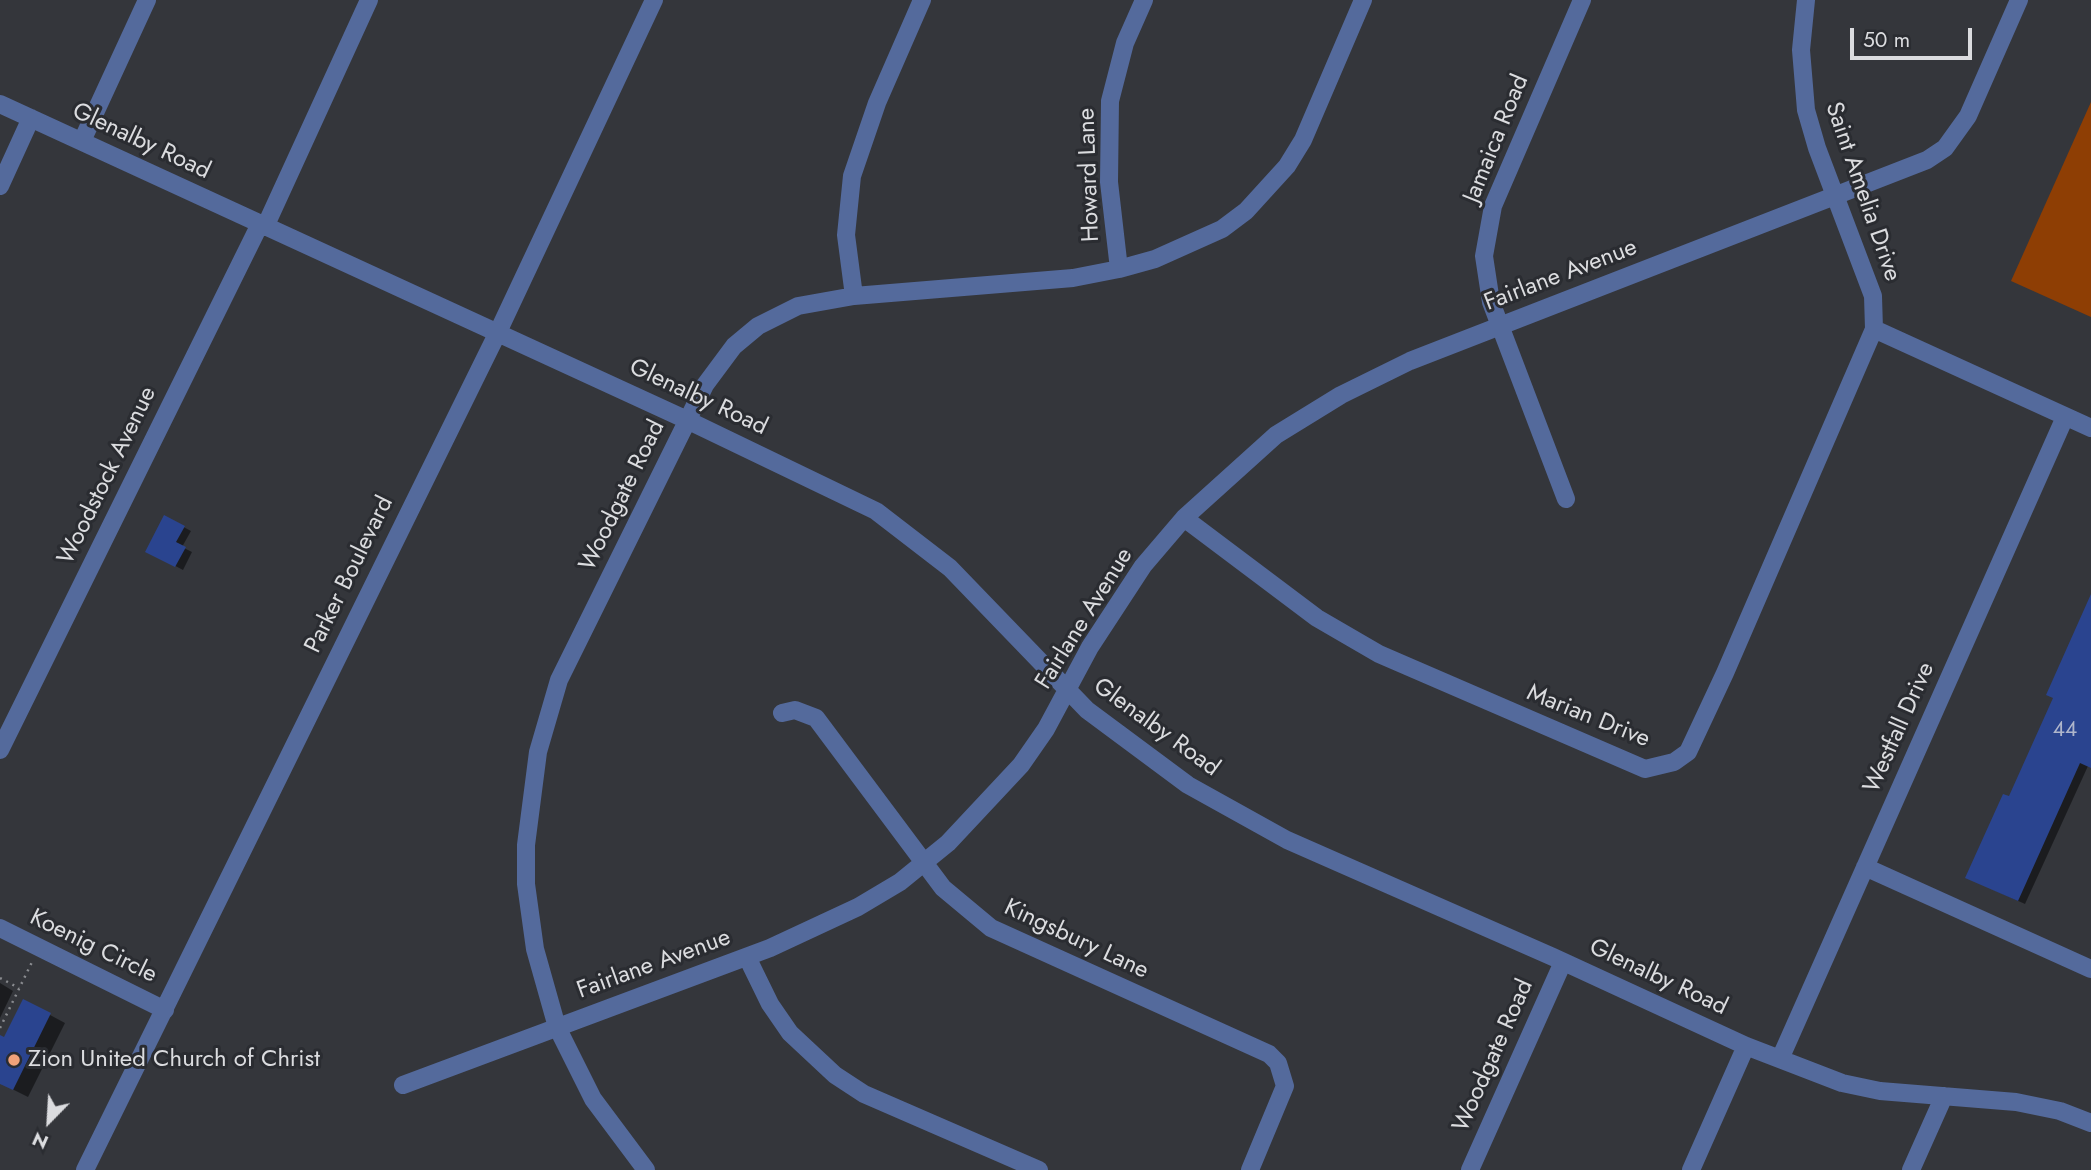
<!DOCTYPE html>
<html>
<head>
<meta charset="utf-8">
<style>
  body { margin:0 }
  #map { position:relative; width:2091px; height:1170px; overflow:hidden; background:#34363b; font-family:Jost,sans-serif }
  canvas { display:block }
  .north { position:absolute; left:14px; top:1086px; width:70px; height:70px; -webkit-text-stroke:5px #2a2c31; paint-order:stroke; rotate:204deg; font-size:19px; font-weight:700; line-height:28px; text-align:center; color:#dbdcdf }
  .north::after { content:''; display:block; margin:auto; width:24px; height:32px; background:#dbdcdf; clip-path:polygon(50% 0,100% 100%,50% 72%,0 100%) }
  .scale { position:absolute; left:1850px; top:28px; width:122px; height:32px; box-sizing:border-box; border:4px solid #dbdcdf; border-top:0; padding-left:9px; font-size:21px; line-height:24px; white-space:nowrap; color:#dbdcdf; -webkit-text-stroke:5px #2a2c31; paint-order:stroke }
</style>
</head>
<body>
<div id="map">
<canvas width="2091" height="1170"></canvas>
<div class="north">N</div>
<div class="scale">50 m</div>
</div>
<script>
const context = document.querySelector('canvas').getContext('2d');
context.lineJoin = 'round';
function fill(path, color) {
  context.fillStyle = color;
  context.fill(path, 'evenodd');
}
function shape(rows) {
  const path = new Path2D();
  for (const r of rows) {
    path.moveTo(r[0], r[1]);
    for (let i = 2; i < r.length; i += 2) path.lineTo(r[i], r[i + 1]);
  }
  return path;
}
function stroke(path, color, width, dash) {
  context.strokeStyle = color;
  context.lineWidth = width;
  context.lineCap = dash ? 'butt' : 'round';
  context.setLineDash(dash || []);
  context.stroke(path);
}
function label(font, color, halo, rows, align = 'center') {
  context.font = font + ' Jost,sans-serif';
  context.lineWidth = 6;
  context.setLineDash([]);
  context.textBaseline = 'middle';
  context.strokeStyle = halo;
  context.fillStyle = color;
  for (const [text, x, y, turn = 0] of rows) {
    context.save();
    context.translate(x, y);
    context.rotate((+turn || 0) * Math.PI / 180);
    context.textAlign = isNaN(turn) ? turn : align;
    if (halo) context.strokeText(text, 0, 0);
    context.fillText(text, 0, 0);
    context.restore();
  }
}
const green = shape([
  [2091,102,2091,317,2011,281]
]);
const shadow = shape([
  [165,517,191,531,182,547,192,552,183,570,147,551],
  [2091,599,2091,767,2088,766,2025,904,1974,881,2055,698],
  [0,983,13,991,0,1018],
  [24,1001,65,1023,28,1097,0,1083,0,1037,5,1039]
]);
const building = shape([
  [164,515,185,526,176,542,186,547,175,567,145,552],
  [2091,594,2091,768,2080,763,2018,901,1965,878,2003,794,2009,796,2053,698,2046,695],
  [23,999,51,1013,13,1090,0,1084,0,1035,4,1037]
]);
const path = shape([
  [0,978,19,988],
  [0,1028,32,962]
]);
const minor = shape([
  [0,104,687,420,876,511,950,568,1087,710,1188,785,1287,840,1553,957,1746,1046,1842,1083,1880,1091,2016,1102,2060,1111,2091,1123],
  [82,141,147,0],
  [0,186,31,118],
  [265,227,369,0],
  [1119,269,1109,182,1110,101,1125,43,1144,0],
  [854,296,846,235,852,176,877,103,922,0],
  [1874,329,2091,428],
  [1566,499,1491,302,1484,256,1493,206,1582,0],
  [1184,518,1317,618,1379,654,1645,769,1674,762,1688,752,1725,673,1874,329,1873,296,1817,148,1806,110,1801,50,1806,0],
  [782,713,795,710,816,718,943,888,991,928,1269,1054,1278,1063,1285,1086,1250,1170],
  [0,750,260,224],
  [1865,867,2091,969],
  [0,928,165,1010],
  [747,957,770,1004,790,1033,835,1075,864,1094,1039,1170],
  [1780,1059,2065,417],
  [403,1085,770,948,858,907,900,882,948,843,1021,765,1046,729,1090,647,1143,566,1184,518,1276,435,1341,395,1410,361,1927,160,1945,148,1968,116,2019,0],
  [85,1170,498,332,654,0],
  [646,1170,593,1099,557,1027,535,949,526,884,526,845,538,752,559,680,705,385,734,346,758,326,798,306,854,296,1073,278,1119,269,1155,259,1222,229,1246,211,1287,166,1303,140,1363,0],
  [1470,1170,1563,962],
  [1691,1170,1746,1046],
  [1911,1170,1944,1096]
]);
const markers = [
  [14,1060,7,"#f0a27a"]
];
const numberNames = [
  ["44",2065,731]
];
const streetNames = [
  ["Jamaica Road",1497,139,-68],
  ["Glenalby Road",141,142,25],
  ["Howard Lane",1090,175,-92],
  ["Saint Amelia Drive",1862,192,71],
  ["Fairlane Avenue",1561,276,-21],
  ["Glenalby Road",698,398,25],
  ["Woodstock Avenue",108,476,-64],
  ["Woodgate Road",623,496,-64],
  ["Parker Boulevard",350,575,-64],
  ["Fairlane Avenue",1085,619,-58],
  ["Marian Drive",1588,717,22],
  ["Glenalby Road",1156,728,36],
  ["Westfall Drive",1900,728,-66],
  ["Kingsbury Lane",1076,940,25],
  ["Koenig Circle",93,947,26],
  ["Fairlane Avenue",654,965,-20],
  ["Glenalby Road",1658,978,25],
  ["Woodgate Road",1494,1056,-66]
];
const poiNames = [
  ["Zion United Church of Christ",28,1060]
];
fill(green, '#8e3e04');
fill(shadow, '#0007');
fill(building, '#2a448f');
stroke(path, '#898b8f', 2.5, [2, 5]);
stroke(minor, '#546a9c', 18);
for (const [x, y, r, color] of markers) {
  const dot = new Path2D();
  dot.arc(x, y, r, 0, 2 * Math.PI);
  context.fillStyle = color;
  context.fill(dot);
  stroke(dot, '#2a2c31', 2.5);
}
label('21px', '#afb6cb', null, numberNames);
label('24px', '#dbdcdf', '#2a2c31', streetNames);
label('24px', '#dbdcdf', '#2a2c31', poiNames, 'left');
</script>
</body>
</html>
